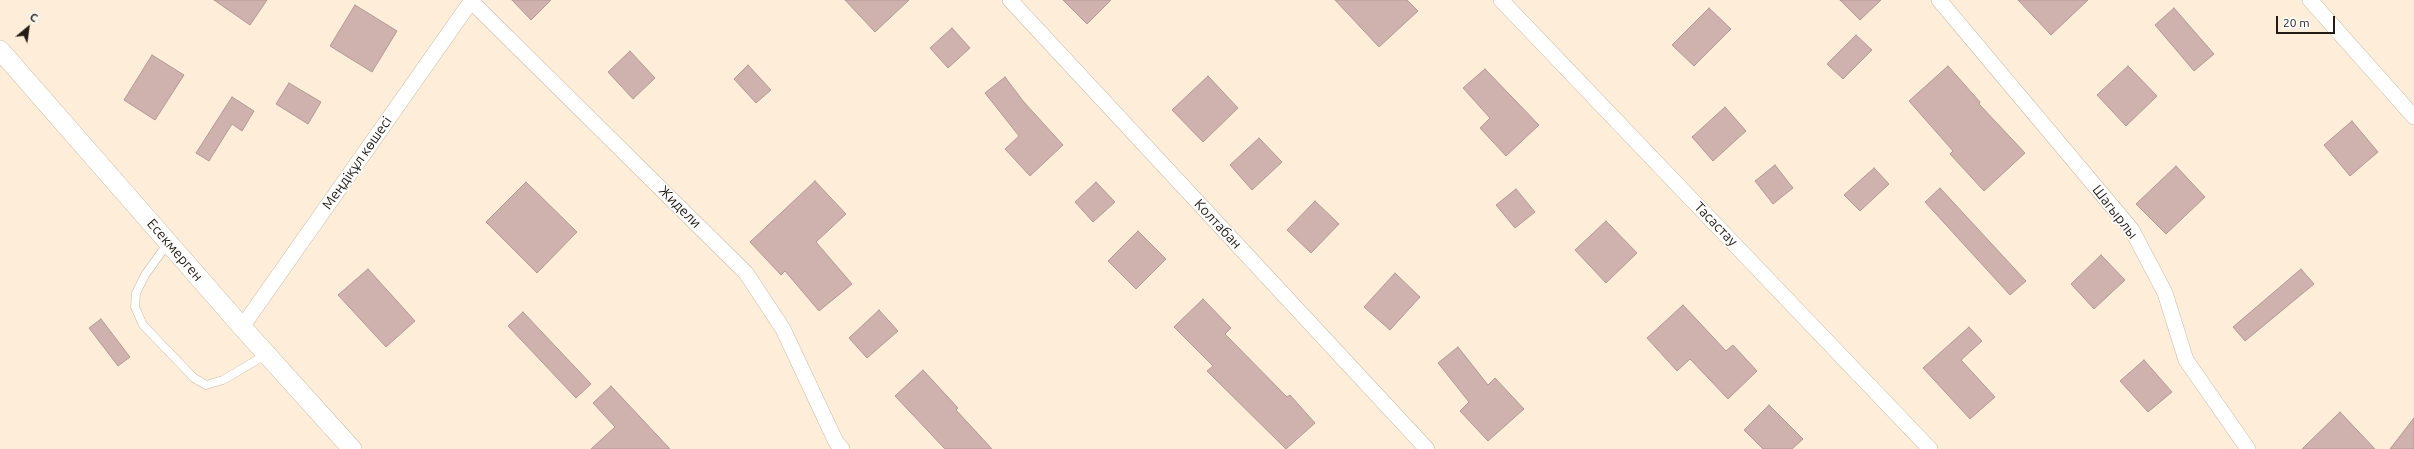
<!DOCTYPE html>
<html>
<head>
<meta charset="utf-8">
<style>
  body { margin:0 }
  #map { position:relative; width:2414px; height:449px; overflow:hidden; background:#feedd8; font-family:Ubuntu,sans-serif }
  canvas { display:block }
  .north { position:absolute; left:8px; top:8px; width:40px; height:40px; -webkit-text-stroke:3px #fdfdfd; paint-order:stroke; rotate:29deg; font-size:11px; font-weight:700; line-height:16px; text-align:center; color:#231d15 }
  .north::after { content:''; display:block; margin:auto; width:14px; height:18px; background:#231d15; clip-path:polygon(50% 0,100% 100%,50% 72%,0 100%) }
  .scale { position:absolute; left:2276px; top:16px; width:59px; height:18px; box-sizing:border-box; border:2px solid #231d15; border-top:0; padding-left:5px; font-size:12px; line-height:14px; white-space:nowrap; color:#231d15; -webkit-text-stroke:3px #fdfdfd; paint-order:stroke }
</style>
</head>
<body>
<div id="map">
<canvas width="2414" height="449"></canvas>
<div class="north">С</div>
<div class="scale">20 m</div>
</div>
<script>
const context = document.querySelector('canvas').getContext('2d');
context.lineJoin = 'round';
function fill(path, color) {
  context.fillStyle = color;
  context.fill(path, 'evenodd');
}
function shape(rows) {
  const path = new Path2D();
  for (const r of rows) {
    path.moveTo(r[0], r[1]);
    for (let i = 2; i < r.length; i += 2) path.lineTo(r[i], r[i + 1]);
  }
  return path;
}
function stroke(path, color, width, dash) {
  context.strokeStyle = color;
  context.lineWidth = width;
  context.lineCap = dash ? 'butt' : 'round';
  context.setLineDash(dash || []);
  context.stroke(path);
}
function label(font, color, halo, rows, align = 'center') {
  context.font = font + ' Ubuntu,sans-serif';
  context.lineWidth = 3.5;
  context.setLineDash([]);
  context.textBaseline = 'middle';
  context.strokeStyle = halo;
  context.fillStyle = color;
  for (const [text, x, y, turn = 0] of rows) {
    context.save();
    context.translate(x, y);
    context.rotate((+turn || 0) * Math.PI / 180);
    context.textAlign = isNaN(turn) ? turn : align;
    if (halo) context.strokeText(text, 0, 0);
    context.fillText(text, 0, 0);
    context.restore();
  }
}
const building = shape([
  [214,0,267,0,250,25,214,0],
  [512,0,551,0,531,20,512,0],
  [845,0,909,0,875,32,845,0],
  [1063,0,1111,0,1087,24,1063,0],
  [1335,0,1407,0,1418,11,1379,47,1335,0],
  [1840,0,1881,0,1860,20,1840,0],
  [2018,0,2088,0,2051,35,2018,0],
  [355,5,397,31,372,72,330,46,355,5],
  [1709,8,1731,29,1694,66,1672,45,1709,8],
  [2174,8,2214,54,2194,71,2155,25,2174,8],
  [952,28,970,48,948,68,930,48,952,28],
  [1856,35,1872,50,1843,79,1827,64,1856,35],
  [630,51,655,78,633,99,608,72,630,51],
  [152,55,184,75,155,120,124,100,152,55],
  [748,65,771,90,756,103,734,79,748,65],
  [1948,66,1980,102,1979,104,2025,153,1984,191,1950,154,1953,151,1909,101,1948,66],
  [2128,66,2157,96,2126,126,2097,95,2128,66],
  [1485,69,1539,125,1506,156,1480,128,1490,118,1463,88,1485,69],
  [1208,76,1238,108,1203,142,1172,110,1208,76],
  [1005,77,1023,101,1063,145,1030,176,1005,149,1019,136,985,93,1005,77],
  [289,83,321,102,308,124,276,104,289,83],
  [232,97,254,111,242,131,232,124,209,161,196,153,232,97],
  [1725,107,1746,131,1713,161,1692,137,1725,107],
  [2352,121,2378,152,2350,176,2324,145,2352,121],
  [1259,138,1282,162,1252,190,1230,165,1259,138],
  [1775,165,1793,188,1773,204,1755,181,1775,165],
  [2176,166,2205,197,2166,234,2136,204,2176,166],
  [1874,168,1889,184,1860,211,1844,195,1874,168],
  [815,181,846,214,816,242,852,284,819,311,785,271,781,275,750,242,815,181],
  [526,182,577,232,537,273,486,222,526,182],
  [1096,182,1115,202,1093,222,1075,202,1096,182],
  [1940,188,2026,281,2010,295,1925,202,1940,188],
  [1516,189,1535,212,1515,228,1496,205,1516,189],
  [1315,201,1339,224,1311,253,1287,230,1315,201],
  [1606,221,1637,253,1606,283,1575,250,1606,221],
  [1138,231,1166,259,1136,289,1108,261,1138,231],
  [2101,255,2125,280,2094,309,2071,284,2101,255],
  [368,269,415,321,386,347,338,295,368,269],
  [2301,269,2314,284,2245,341,2233,327,2301,269],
  [1395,273,1420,297,1390,330,1364,307,1395,273],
  [1203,299,1231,328,1225,334,1287,397,1290,395,1315,423,1286,449,1207,371,1213,366,1174,327,1203,299],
  [1683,305,1726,351,1733,345,1757,371,1728,399,1690,359,1677,371,1647,338,1683,305],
  [879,310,898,331,867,358,849,338,879,310],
  [523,312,591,384,576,398,508,326,523,312],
  [101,319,130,357,118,366,89,328,101,319],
  [1969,327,1982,341,1961,360,1995,397,1970,419,1923,368,1969,327],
  [1458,347,1488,385,1495,378,1524,409,1488,441,1460,411,1469,402,1438,363,1458,347],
  [2144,360,2172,392,2148,412,2120,381,2144,360],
  [923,370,958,408,956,410,992,449,945,449,895,396,923,370],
  [611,386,670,449,591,449,615,427,593,403,611,386],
  [1769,405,1803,439,1792,449,1763,449,1744,430,1769,405],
  [2340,412,2375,449,2302,449,2340,412],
  [2414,418,2414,449,2390,449,2414,418]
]);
const service = shape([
  [168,243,145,275,136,293,135,307,143,325,194,378,206,385,223,380,267,354]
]);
const minor = shape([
  [1010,0,1427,449],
  [1501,0,1930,449],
  [1939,0,2132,230,2165,293,2186,360,2248,449],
  [2310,0,2414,117],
  [471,1,746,273,783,329,836,442,842,449],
  [242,327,472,0]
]);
const tertiary = shape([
  [0,50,242,327,352,449]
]);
const streetNames = [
  ["Меңдіқұл көшесі",357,163,-55],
  ["Жидели",680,207,45],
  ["Шагырлы",2115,212,52],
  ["Колтабан",1218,224,47],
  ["Тасастау",1716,224,46],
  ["Eсекмерген",175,250,49]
];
fill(building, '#cfb2ae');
stroke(building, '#b49894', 1);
stroke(service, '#cabba6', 9);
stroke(minor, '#cabba6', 16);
stroke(tertiary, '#cabba6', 20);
stroke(service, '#fff', 8);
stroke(minor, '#fff', 15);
stroke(tertiary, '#fff', 19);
label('14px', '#231d15', '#fdfdfd', streetNames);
</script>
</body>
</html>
